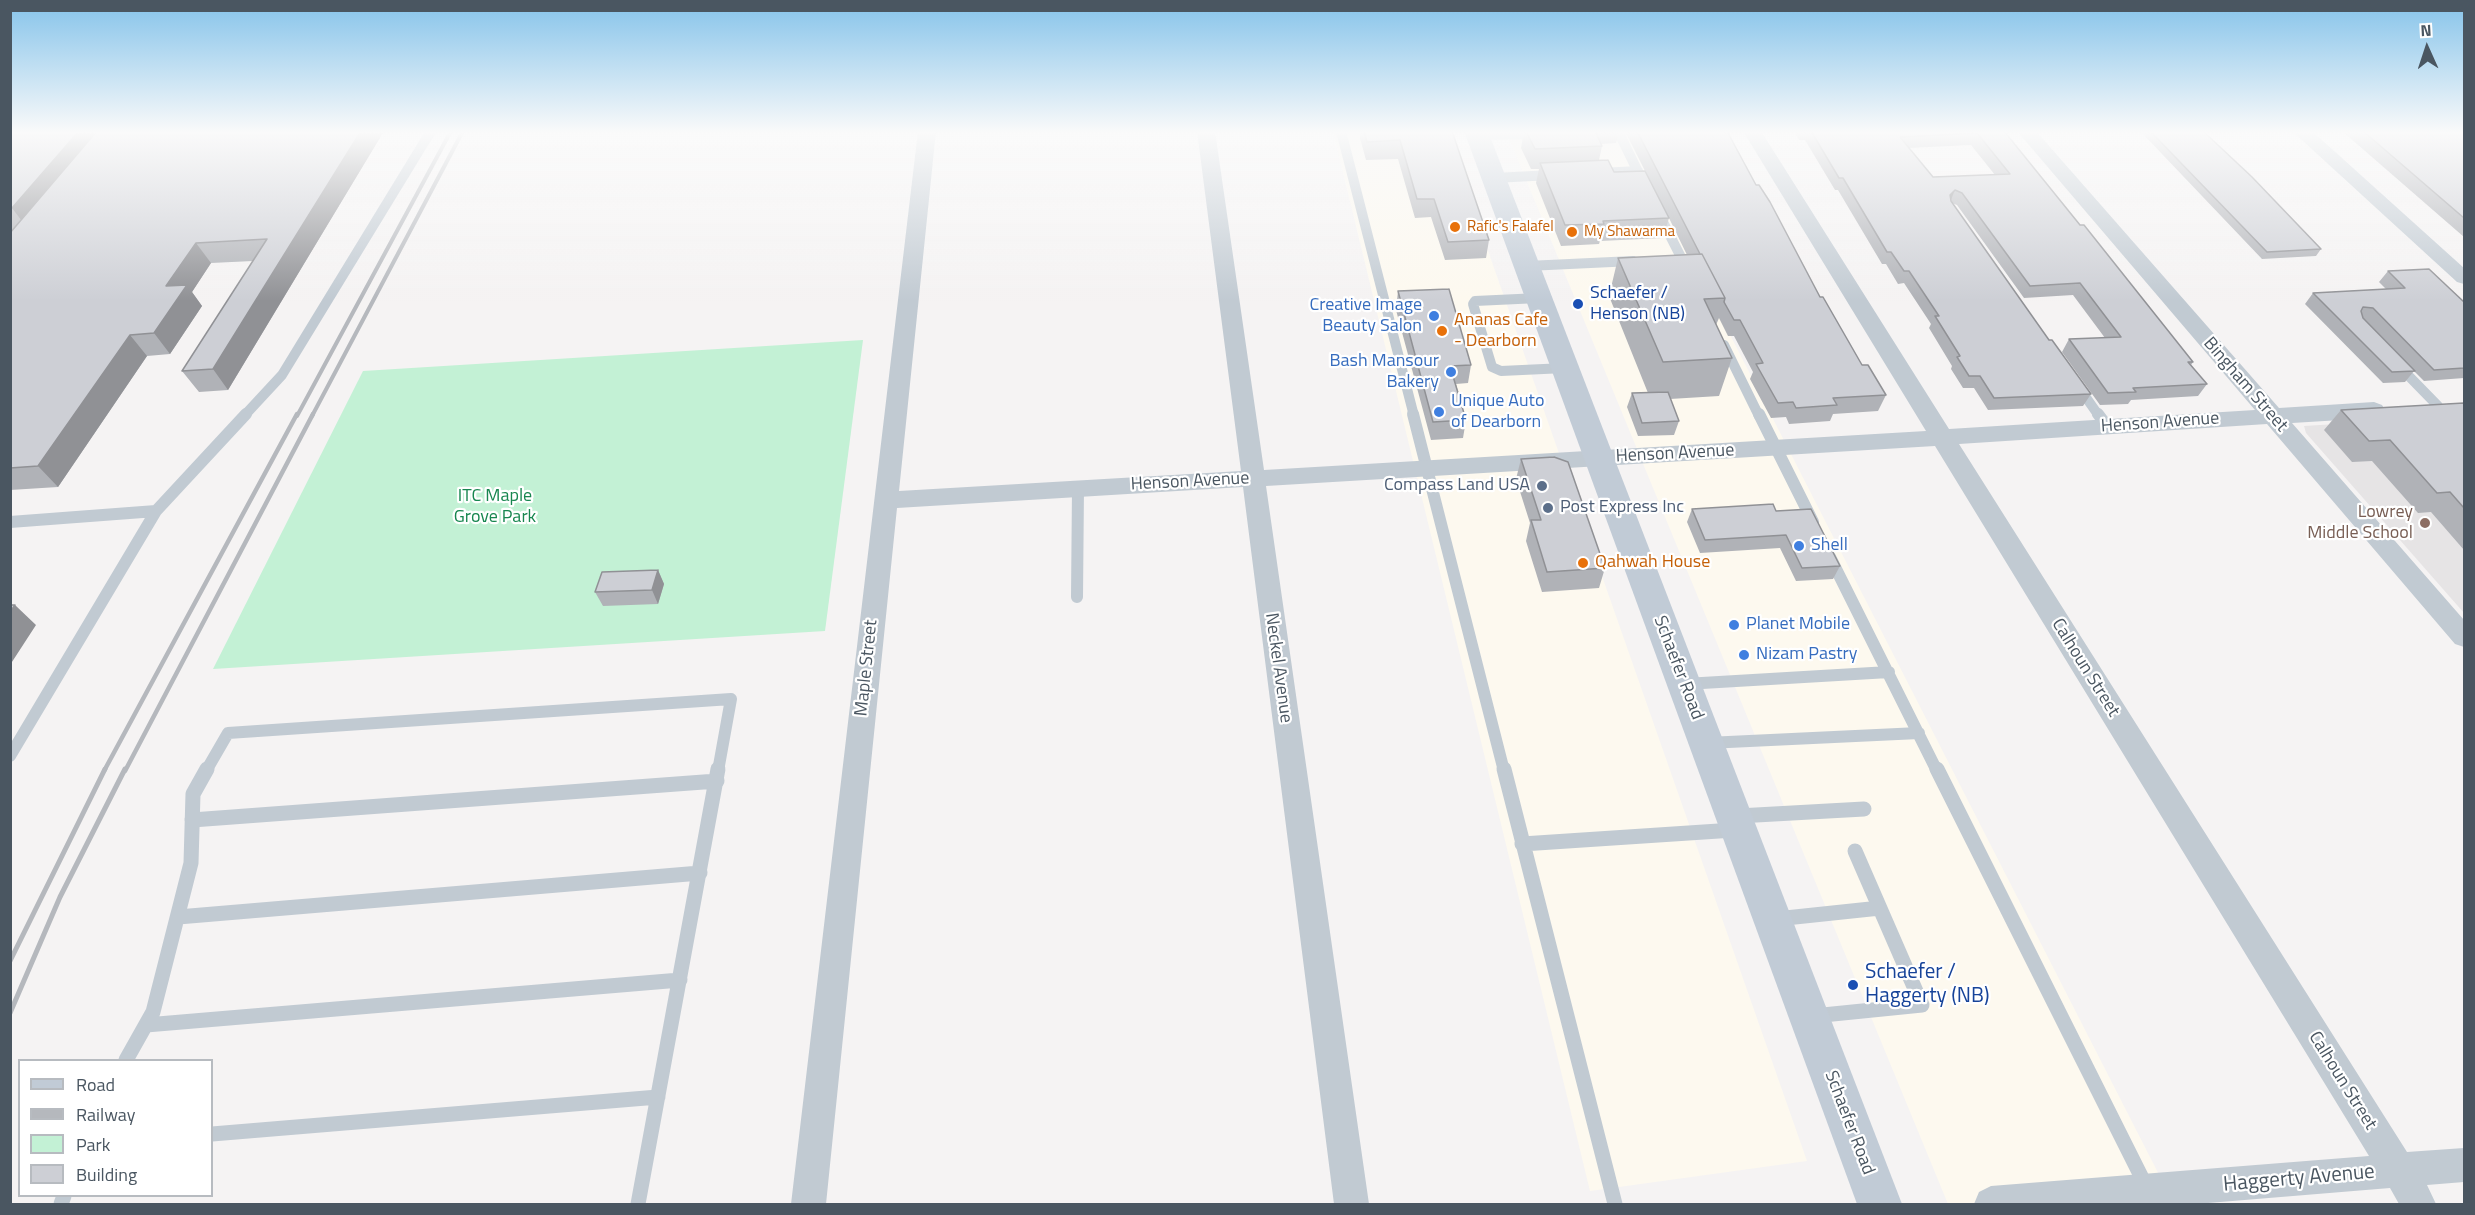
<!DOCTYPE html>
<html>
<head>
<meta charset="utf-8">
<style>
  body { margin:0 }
  #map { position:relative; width:2475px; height:1215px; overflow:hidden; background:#f5f3f3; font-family:"Titillium Web",sans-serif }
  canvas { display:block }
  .frame { position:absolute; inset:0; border:12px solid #4a5661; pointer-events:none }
  .legend { position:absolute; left:18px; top:1059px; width:195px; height:138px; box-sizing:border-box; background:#fff; border:2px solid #b7bbc0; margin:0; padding:8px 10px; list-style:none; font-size:18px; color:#4a5661 }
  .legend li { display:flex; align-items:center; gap:12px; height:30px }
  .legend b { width:30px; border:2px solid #b7bbc0 }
  .north { position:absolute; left:2397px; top:18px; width:60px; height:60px; -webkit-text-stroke:4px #fff; paint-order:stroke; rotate:357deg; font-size:16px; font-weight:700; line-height:24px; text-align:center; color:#4a5661 }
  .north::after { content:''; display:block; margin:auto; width:21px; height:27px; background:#4a5661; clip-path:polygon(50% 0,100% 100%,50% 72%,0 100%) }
</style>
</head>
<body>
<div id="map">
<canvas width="2475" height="1215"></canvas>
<div class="frame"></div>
<ul class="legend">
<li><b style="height:8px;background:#c1cbd6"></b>Road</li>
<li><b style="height:8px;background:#b5b8bd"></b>Railway</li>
<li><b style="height:16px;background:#c3f1d5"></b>Park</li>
<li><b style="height:16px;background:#cdcfd5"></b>Building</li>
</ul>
<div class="north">N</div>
</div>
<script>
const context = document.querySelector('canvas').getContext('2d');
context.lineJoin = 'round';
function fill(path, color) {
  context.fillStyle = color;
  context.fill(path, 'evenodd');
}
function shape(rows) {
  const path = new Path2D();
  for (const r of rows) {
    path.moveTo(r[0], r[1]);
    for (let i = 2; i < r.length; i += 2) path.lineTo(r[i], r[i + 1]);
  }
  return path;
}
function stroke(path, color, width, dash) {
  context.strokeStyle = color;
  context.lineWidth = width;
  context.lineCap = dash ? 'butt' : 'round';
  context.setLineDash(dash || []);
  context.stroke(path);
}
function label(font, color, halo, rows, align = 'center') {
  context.font = font + ' "Titillium Web",sans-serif';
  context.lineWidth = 4.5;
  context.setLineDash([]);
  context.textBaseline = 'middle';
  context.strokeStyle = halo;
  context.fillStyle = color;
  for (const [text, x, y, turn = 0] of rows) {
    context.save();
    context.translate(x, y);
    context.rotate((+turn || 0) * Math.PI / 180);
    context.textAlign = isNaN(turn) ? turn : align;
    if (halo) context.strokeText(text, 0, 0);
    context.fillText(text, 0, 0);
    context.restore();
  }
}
const commercial = shape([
  [1333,131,1446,131,1807,1161,1590,1191],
  [1506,131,1626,131,2174,1204,1948,1204]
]);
const education = shape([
  [2464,416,2464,613,2306,433,2304,426]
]);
const green = shape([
  [863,340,825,631,213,669,363,371]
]);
const serviceFar2 = shape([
  [1341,131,1414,416],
  [1618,131,1644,184],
  [1478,135,1536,134,1535,131],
  [1600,173,1638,171],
  [1494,178,1552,175],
  [1660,216,1686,267],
  [1527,266,1633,261],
  [1539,298,1475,301,1473,304,1492,367,1501,371,1565,368],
  [1724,345,1759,416],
  [2399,366,2438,406],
  [2078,386,2099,416],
  [244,416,282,375,431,131]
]);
const serviceFar1 = shape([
  [1413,414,1504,771],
  [1759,414,1813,522],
  [2098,414,2107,426],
  [10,522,156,511,246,414],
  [1830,557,1937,771],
  [1077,597,1078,488],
  [1685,684,1889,672],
  [1707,743,1919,733],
  [10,756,156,511],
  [206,771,228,733,731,699,718,771]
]);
const service = shape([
  [1504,769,1615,1204],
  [1937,769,2155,1204],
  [1738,816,1864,809],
  [192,820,717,781],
  [1522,844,1734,830],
  [178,917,700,873],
  [1776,919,1880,908],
  [1813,1016,1922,1005,1855,851],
  [146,1025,680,980],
  [126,1060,153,1012,191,863,193,794,207,769],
  [212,1134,658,1097],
  [61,1204,64,1196],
  [638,1204,718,769]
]);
const minor = shape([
  [918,131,936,131,899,491,1241,471,1197,131,1215,131,1264,470,1926,431,1743,131,1761,131,1949,429,2255,410,2017,131,2036,131,2279,408,2374,402,2382,405,2385,410,2382,415,2374,418,2292,423,2464,620,2464,647,2455,644,2267,424,1959,444,2407,1152,2464,1148,2464,1182,2427,1185,2436,1204,2399,1204,2390,1188,2196,1204,1974,1204,1979,1192,1991,1186,2369,1156,1935,446,1266,486,1369,1204,1334,1204,1243,487,897,508,826,1204,791,1204,918,131],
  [2292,131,2312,131,2464,268,2464,284,2457,282,2292,131]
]);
const secondary = shape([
  [1464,131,1488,131,1902,1204,1857,1204,1464,131]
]);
const railFar2 = shape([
  [297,416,451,131],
  [312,416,463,131]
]);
const railFar1 = shape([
  [104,771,297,414],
  [125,771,313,414]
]);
const rail = shape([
  [10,961,105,769],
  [10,1013,60,897,125,769]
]);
const wall = shape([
  [10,131,384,131,228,390,199,392,182,371,253,261,211,263,192,292,202,306,170,354,147,356,58,487,10,490,10,233,13,230,10,230],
  [1361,131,1452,131,1489,240,1486,258,1445,260,1431,217,1415,218,1398,159,1366,160,1360,138],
  [1524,131,1619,131,1616,143,1601,144,1602,146,1599,160,1614,172,1648,177,1625,131,1723,131,1756,185,1820,297,1862,365,1886,395,1878,411,1833,414,1830,421,1789,424,1786,417,1771,418,1750,379,1753,372,1734,336,1728,336,1719,318,1716,325,1732,358,1719,396,1670,399,1679,421,1674,435,1638,436,1627,407,1632,393,1648,393,1609,296,1618,258,1687,255,1669,218,1663,238,1600,241,1599,244,1561,246,1536,183,1539,169,1531,169,1521,148],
  [1794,131,2004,131,2080,225,2193,362,2191,365,2207,384,2198,396,2131,400,2128,404,2100,405,2062,352,2069,339,2105,338,2073,295,2024,298,1957,205,1952,203,2049,340,2091,394,2083,406,1988,410,1974,388,1963,388,1951,369,1952,366,1929,328,1931,324,1904,283,1898,284,1886,264,1882,264,1838,190,1835,190,1805,140,1799,140],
  [1971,145,1995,175,1933,177,1909,148],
  [2142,131,2203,131,2321,249,2316,256,2262,259,2142,133],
  [2342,131,2464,131,2464,237],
  [2388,271,2464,302,2464,378,2424,381,2414,371,2405,382,2383,383,2305,304,2313,293,2386,289,2379,282],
  [1398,291,1471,365,1468,383,1456,384,1466,420,1463,438,1431,440,1396,310],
  [2464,403,2464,550,2431,512,2418,513,2372,461,2352,462,2324,430,2341,410],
  [1521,459,1605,568,1599,588,1542,592,1526,541,1530,523,1516,479],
  [1692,509,1776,511,1840,566,1833,579,1796,581,1780,548,1700,553,1687,522],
  [658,570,664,584,658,604,603,606,595,592]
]);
const shadedWall = shape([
  [79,131,111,131,28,229,12,208],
  [361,131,384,131,228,390,213,369],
  [1955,190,1950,202,1950,195],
  [196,243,211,263,192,292,202,306,170,354,154,333,166,286],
  [130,335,147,356,58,487,38,466],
  [658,570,664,584,658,604,652,590],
  [15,605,36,625,10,665,10,612]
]);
const building = shape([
  [10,131,79,131,12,208,10,209,10,131],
  [97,131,361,131,213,369,182,371,267,239,196,243,166,286,187,285,154,333,130,335,38,466,10,468,10,233,97,131],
  [1364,131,1452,131,1489,240,1448,242,1434,199,1417,199,1400,140,1367,142,1364,131],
  [1526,131,1595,131,1602,146,1535,149,1526,131],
  [1637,131,1723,131,1725,133,1728,133,1756,185,1759,185,1770,202,1820,297,1823,297,1862,365,1868,365,1886,395,1833,398,1837,405,1796,408,1793,402,1778,403,1756,364,1763,363,1740,320,1734,320,1724,302,1725,298,1702,254,1700,254,1637,131],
  [1811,131,2004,131,2080,225,2084,225,2193,362,2188,362,2207,384,2133,388,2136,392,2108,393,2069,339,2121,337,2080,283,2030,286,1962,193,1955,190,1950,195,1951,201,2049,340,2052,340,2091,394,1994,398,1980,376,1969,376,1957,357,1960,356,1935,316,1939,316,1909,271,1904,271,1891,252,1887,252,1843,178,1839,178,1811,131],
  [1977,133,2010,174,1933,177,1900,137,1977,133],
  [2150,131,2203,131,2252,177,2321,249,2267,252,2150,131],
  [2363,131,2464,131,2464,218,2363,131],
  [1608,160,1614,172,1645,171,1669,218,1603,221,1604,224,1565,225,1540,163,1608,160],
  [1702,254,1725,298,1704,299,1732,358,1663,362,1618,258,1702,254],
  [2429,269,2464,302,2464,368,2434,370,2373,308,2363,307,2361,311,2363,318,2415,371,2392,372,2313,293,2405,288,2388,271,2429,269],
  [1449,289,1471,365,1450,366,1466,420,1433,422,1398,291,1449,289],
  [1668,392,1679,421,1642,423,1632,393,1668,392],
  [2464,403,2464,508,2450,492,2437,493,2390,440,2369,441,2341,410,2464,403],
  [1554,457,1568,462,1605,568,1547,572,1531,520,1541,520,1521,459,1554,457],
  [1773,504,1776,511,1811,509,1840,566,1802,568,1786,535,1705,540,1692,509,1773,504],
  [658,570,652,590,595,592,602,572,658,570],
  [10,605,15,605,10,612,10,605]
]);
const markers = [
  [1455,227,6,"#e8710a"],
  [1572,232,6,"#e8710a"],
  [1578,304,6,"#1a4fb4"],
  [1434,316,6,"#3f7fe0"],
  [1442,331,6,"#e8710a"],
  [1451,372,6,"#3f7fe0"],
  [1439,412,6,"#3f7fe0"],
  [1542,486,6,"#5c6f8a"],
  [1548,508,6,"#5c6f8a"],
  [2425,523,6,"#8d6e63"],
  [1799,546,6,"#3f7fe0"],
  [1583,563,6,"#e8710a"],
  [1734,625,6,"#3f7fe0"],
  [1744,655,6,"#3f7fe0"],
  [1853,985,6,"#1a4fb4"]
];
const farFoodnames = [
  ["Rafic's Falafel",1467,227],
  ["My Shawarma",1584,232]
];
const transitNames = [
  ["Schaefer /",1590,294],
  ["Henson (NB)",1590,315]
];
const shopNames = [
  ["Creative Image",1422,306,"right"],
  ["Beauty Salon",1422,327,"right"],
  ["Bash Mansour",1439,362,"right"],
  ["Bakery",1439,383,"right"],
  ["Unique Auto",1451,402],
  ["of Dearborn",1451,423],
  ["Shell",1811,546],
  ["Planet Mobile",1746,625],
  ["Nizam Pastry",1756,655]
];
const foodNames = [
  ["Ananas Cafe",1454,321],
  ["- Dearborn",1454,342],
  ["Qahwah House",1595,563]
];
const streetNames = [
  ["Bingham Street",2245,385,49],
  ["Henson Avenue",2160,423,-4],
  ["Henson Avenue",1675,454,-3],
  ["Henson Avenue",1190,482,-3],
  ["Maple Street",867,668,-84],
  ["Neckel Avenue",1278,668,82],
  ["Schaefer Road",1678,668,69],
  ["Calhoun Street",2085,668,58],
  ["Calhoun Street",2342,1081,58],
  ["Schaefer Road",1849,1123,69]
];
const serviceNames = [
  ["Compass Land USA",1530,486],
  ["Post Express Inc",1560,508,"left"]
];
const parkNames = [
  ["ITC Maple",495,497],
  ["Grove Park",495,518]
];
const educationNames = [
  ["Lowrey",2413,513],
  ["Middle School",2413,534]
];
const nearTransitnames = [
  ["Schaefer /",1865,973],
  ["Haggerty (NB)",1865,997]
];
const nearStreetnames = [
  ["Haggerty Avenue",2299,1179,-5]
];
fill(commercial, '#fdf9ef');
fill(education, '#e6e4e5');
fill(green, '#c3f1d5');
stroke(serviceFar2, '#c1cad2', 10);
stroke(serviceFar1, '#c1cad2', 12);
stroke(service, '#c1cad2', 15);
fill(minor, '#c1cad2');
fill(secondary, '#c1cbd6');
stroke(railFar2, '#b5b8bd', 4);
stroke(railFar1, '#b5b8bd', 4.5);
stroke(rail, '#b5b8bd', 5);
fill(wall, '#b0b2b7');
fill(shadedWall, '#909195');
fill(building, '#cdcfd5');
stroke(building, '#909195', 1.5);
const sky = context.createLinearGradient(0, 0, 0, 301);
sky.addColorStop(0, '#85c3ea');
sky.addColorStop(0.44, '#fafafa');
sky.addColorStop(1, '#fafafa00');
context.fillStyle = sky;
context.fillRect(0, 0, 2475, 301);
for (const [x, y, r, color] of markers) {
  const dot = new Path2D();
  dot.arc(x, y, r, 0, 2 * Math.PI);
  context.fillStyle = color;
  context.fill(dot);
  stroke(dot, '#fff', 2);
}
label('15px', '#c56008', '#fff', farFoodnames, 'left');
label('18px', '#164399', '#fff', transitNames, 'left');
label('18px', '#366cbe', '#fff', shopNames, 'left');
label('18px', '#c56008', '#fff', foodNames, 'left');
label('18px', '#4a5661', '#fff', streetNames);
label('18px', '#4e5e75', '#fff', serviceNames, 'right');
label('18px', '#17864f', '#fff', parkNames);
label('18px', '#785e54', '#fff', educationNames, 'right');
label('21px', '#164399', '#fff', nearTransitnames, 'left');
label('21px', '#4a5661', '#fff', nearStreetnames);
</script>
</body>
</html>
